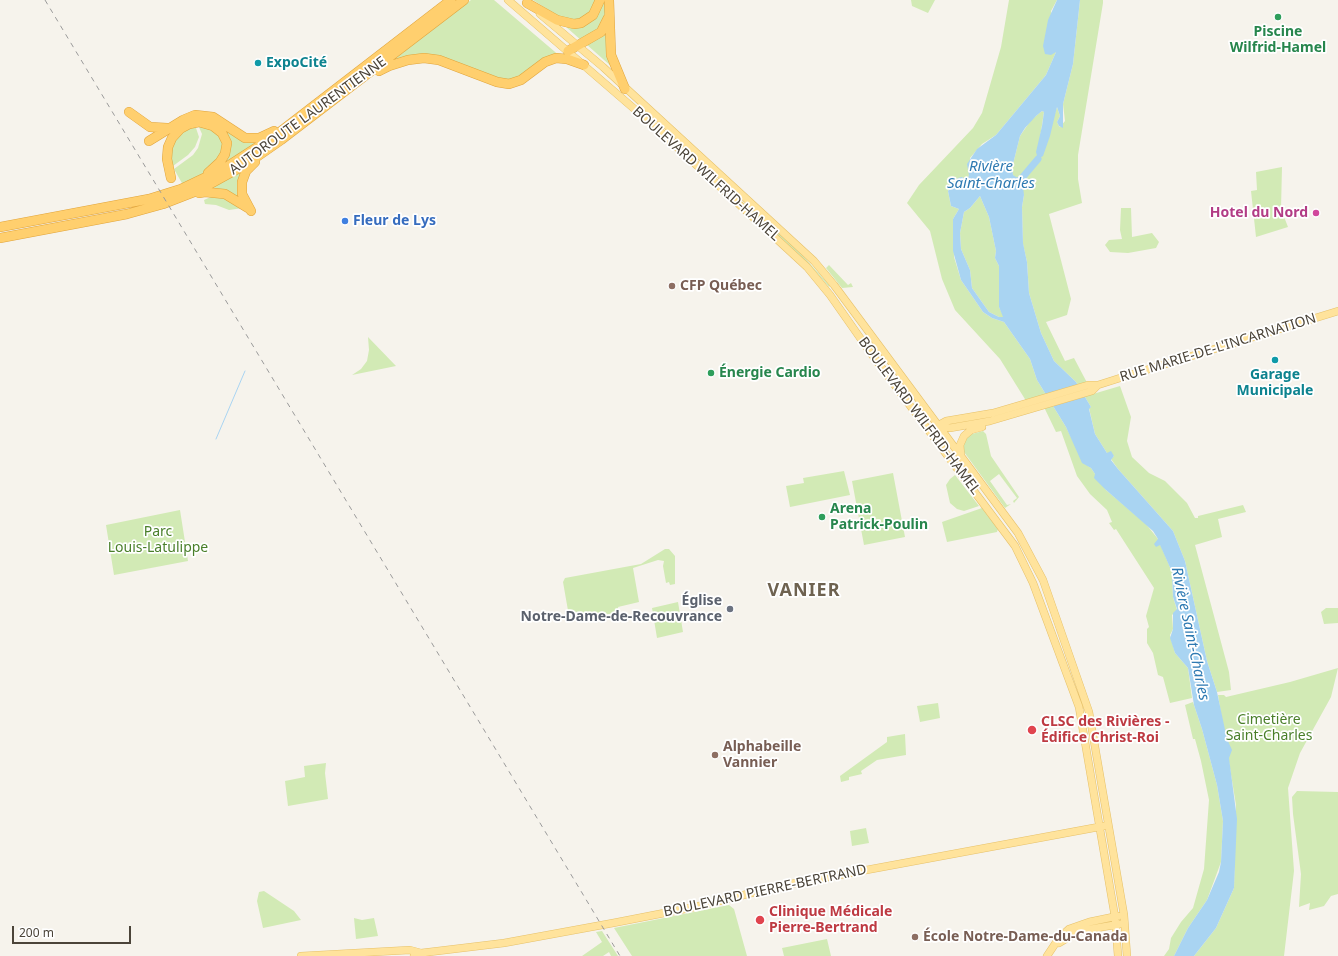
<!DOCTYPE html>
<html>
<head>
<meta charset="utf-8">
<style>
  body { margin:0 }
  #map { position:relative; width:1338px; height:956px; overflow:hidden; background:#f6f3ec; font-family:"Noto Sans",sans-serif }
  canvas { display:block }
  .scale { position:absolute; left:12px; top:926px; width:119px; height:18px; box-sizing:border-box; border:2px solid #4b4439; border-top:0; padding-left:5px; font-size:12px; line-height:14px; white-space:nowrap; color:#4b4439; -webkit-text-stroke:3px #fff; paint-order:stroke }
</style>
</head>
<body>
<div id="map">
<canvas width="1338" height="956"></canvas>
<div class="scale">200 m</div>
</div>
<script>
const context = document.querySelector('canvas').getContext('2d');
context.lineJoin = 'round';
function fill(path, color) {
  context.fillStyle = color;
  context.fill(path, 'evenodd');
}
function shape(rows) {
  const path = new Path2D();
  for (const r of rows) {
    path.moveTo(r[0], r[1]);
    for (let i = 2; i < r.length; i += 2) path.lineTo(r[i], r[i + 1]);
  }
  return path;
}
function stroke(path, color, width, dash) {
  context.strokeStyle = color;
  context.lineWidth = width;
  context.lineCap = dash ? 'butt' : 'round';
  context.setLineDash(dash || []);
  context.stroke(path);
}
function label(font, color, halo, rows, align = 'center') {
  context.font = font + ' "Noto Sans",sans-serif';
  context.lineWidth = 3.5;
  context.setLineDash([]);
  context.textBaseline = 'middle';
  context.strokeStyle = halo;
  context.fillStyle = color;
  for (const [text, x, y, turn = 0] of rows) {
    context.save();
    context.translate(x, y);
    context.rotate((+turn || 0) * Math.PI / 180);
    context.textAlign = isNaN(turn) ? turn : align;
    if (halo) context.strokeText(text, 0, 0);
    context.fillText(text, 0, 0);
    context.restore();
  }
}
const green = shape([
  [471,0,494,0,561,57,525,76,508,81,447,60,392,61],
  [533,0,596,0,591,12,580,20,564,20],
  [602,0,607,0,603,26,582,41,565,26,576,27],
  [911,0,935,0,928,13,912,6],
  [1009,0,1057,0,1051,11,1056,52,1046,75,996,135,982,144,970,158,969,175,967,181,962,177,952,184,948,191,951,206,959,209,953,219,954,257,961,280,983,312,992,318,1004,322,1030,359,1037,380,1066,427,1084,463,1091,468,1106,490,1146,524,1158,539,1172,572,1173,597,1177,610,1172,615,1173,629,1170,635,1175,653,1188,668,1192,698,1170,703,1163,677,1158,675,1153,653,1147,643,1147,629,1149,627,1146,616,1154,588,1116,529,1114,530,1109,523,1112,522,1107,510,1090,494,1077,476,1061,431,1056,432,1043,405,1028,404,1000,359,955,310,942,279,930,231,907,203,919,185,973,128,982,113,1001,47],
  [1080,0,1103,0,1103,3,1078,155,1078,179,1082,203,1049,214,1071,299,1067,315,1046,322,1065,361,1074,358,1093,394,1120,386,1131,417,1127,441,1132,457,1149,473,1165,481,1187,503,1195,518,1198,518,1198,516,1243,505,1246,512,1218,519,1222,537,1195,545,1229,672,1231,690,1217,692,1207,661,1185,561,1173,531,1118,469,1111,459,1114,456,1107,453,1095,434,1089,408,1091,407,1076,382,1054,361,1041,333,1029,293,1027,262,1023,244,1022,207,1024,195,1013,175,1012,168,1020,136,1031,120,1042,111,1044,112,1040,138,1054,116,1057,107,1060,116,1057,122,1059,126,1060,127,1065,121,1063,104,1073,64],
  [605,29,612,67,586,44],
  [199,118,259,141,213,172,228,141],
  [195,125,199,137,195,147,188,155,173,166,169,153,177,135],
  [198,125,215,130,222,141,223,151,214,165,200,176,183,185,174,169,193,155,198,148,202,134],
  [248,166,242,199,210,189],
  [1282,167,1281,209,1288,227,1256,237,1251,191,1257,190,1256,172],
  [723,185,795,247,830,286,829,287,810,265],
  [215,195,232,199,243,208,229,210,216,205,205,204,204,200],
  [980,196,989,217,996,251,995,258,999,266,999,307,1004,317,999,317,989,312,972,288,970,270,961,249,960,233,964,212,970,208],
  [1121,208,1131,208,1132,237,1152,233,1159,242,1156,248,1128,253,1110,252,1105,245,1109,240,1122,239,1120,230],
  [829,265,848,285,851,283,853,287,842,288,826,268],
  [368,337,396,366,352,375,361,369,367,361,369,350],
  [983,431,986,434,991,456,1019,497,1014,503,1013,501,1017,498,999,474,990,481,1007,505,1011,504,1005,508,964,452,963,445,966,438,972,434],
  [844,471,850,495,790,507,786,486,804,483,803,478],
  [893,473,905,537,864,545,852,481],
  [955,475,979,506,964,511,957,509,950,503,946,485,950,479],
  [982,508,998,529,997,532,947,542,942,522],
  [180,510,188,561,114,575,106,525],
  [665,549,669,549,675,556,675,584,670,585,669,582,666,583,663,566,664,561,658,560,633,568,639,602,618,607,619,612,570,622,563,582,565,578,641,564],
  [678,602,683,632,657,638,652,608],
  [1326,608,1338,608,1338,623,1324,624,1321,612],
  [1338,668,1331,697,1300,753,1288,788,1294,871,1284,956,1194,956,1216,928,1234,888,1236,805,1218,695,1224,695,1226,697,1290,682],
  [1193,702,1202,729,1217,785,1223,821,1221,862,1207,900,1188,928,1174,956,1164,956,1169,949,1171,938,1181,922,1193,908,1204,869,1209,800,1201,761,1195,739,1193,739,1185,705],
  [938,703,940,718,920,722,917,706],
  [905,734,906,755,877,760,861,771,862,774,849,777,849,780,841,782,840,776,887,742,887,737],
  [326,763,325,773,328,799,288,806,285,781,305,777,304,766],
  [1297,791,1338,792,1338,894,1331,896,1324,906,1309,910,1310,903,1299,907,1301,874,1293,814,1292,797],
  [866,828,869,843,852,846,850,831],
  [264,891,294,911,301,920,263,928,257,901,259,892],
  [729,905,734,909,747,956,632,956,614,928],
  [354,918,362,920,374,918,378,936,356,939],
  [602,931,618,956,611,956,609,952,603,956,582,956,602,942,596,932],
  [827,939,831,956,784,956,782,948]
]);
const water = shape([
  [1057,0,1080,0,1073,64,1063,104,1063,128,1059,126,1057,122,1060,116,1057,107,1050,136,1043,156,1038,159,1036,152,1042,126,1044,112,1042,111,1036,116,1025,128,1020,136,1012,168,1013,175,1016,177,1022,178,1024,195,1022,207,1023,243,1027,262,1029,293,1041,333,1054,361,1076,382,1091,407,1089,409,1095,434,1107,453,1111,451,1114,456,1111,460,1118,469,1173,531,1185,561,1207,661,1217,692,1227,739,1232,750,1229,758,1237,819,1234,888,1216,928,1194,956,1174,956,1188,928,1207,900,1219,872,1221,862,1223,821,1217,785,1202,729,1194,705,1188,668,1175,653,1170,638,1173,629,1173,613,1177,609,1173,597,1172,572,1160,545,1156,547,1154,544,1158,539,1153,531,1106,490,1094,478,1095,474,1091,468,1082,463,1066,427,1037,380,1030,359,1004,322,992,318,983,312,961,280,953,251,953,219,959,209,951,206,948,191,958,178,962,177,967,181,969,175,967,164,977,149,996,135,1046,75,1056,52,1051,55,1045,54,1043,46,1048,20],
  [980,196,989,217,996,251,995,258,999,266,999,307,1003,317,999,317,989,312,972,288,970,270,961,249,960,233,964,212,970,208]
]);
const stream = shape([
  [216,439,245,371]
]);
const river = shape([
  [1022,178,1038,159]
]);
const major = shape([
  [508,0,653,125,807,267,830,295,870,352,1015,546,1033,583,1079,707,1115,917,1118,956],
  [540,14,603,67,814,261,834,285,1018,533,1043,580,1089,712,1124,915,1127,956],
  [937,426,950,428,990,421,1092,391,1098,385,1120,378,1338,311],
  [937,426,946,421,993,413,1088,385,1098,385],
  [961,457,960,445,964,436,971,430,982,427],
  [1059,943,1079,931,1120,924],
  [301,956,410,950,421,953],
  [414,956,421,953,504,943,613,923,695,907,780,886,1104,826],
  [1047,956,1059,938,1069,929,1089,922,1118,916]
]);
const highway = shape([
  [609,0,611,55,625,89],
  [527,3,557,20,574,24,581,23,593,15,600,0],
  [568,51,601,32,608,18],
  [379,71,389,66,408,60,424,58,439,60,497,82,509,84,521,80,545,62,556,58,567,59,584,65],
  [129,112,150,127,167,128],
  [176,131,189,124,199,122,213,126,222,133,227,143,225,154,220,162,208,173],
  [149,141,183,120,195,115,213,117,245,138,259,138,274,131],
  [171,178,167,159,168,147,172,138,182,127],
  [199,193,205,192,225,194,248,208],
  [251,211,242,194,242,182,246,171,255,162],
  [0,227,149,199,181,189,225,168,276,135,451,0],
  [0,238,127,214,163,204,199,190,248,163,281,140,464,0]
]);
const rail = shape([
  [45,0,620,956]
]);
const markers = [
  [1278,17,4,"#2e9e5b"],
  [258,63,4,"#0f9aa8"],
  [1316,213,4,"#d1479c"],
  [345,221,4,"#3f7fe0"],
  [672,286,4,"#8d6e63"],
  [1275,360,4,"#0f9aa8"],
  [711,373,4,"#2e9e5b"],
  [822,517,4,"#2e9e5b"],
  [730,609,4,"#6b7280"],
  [1032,730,5,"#e0444e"],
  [715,755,4,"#8d6e63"],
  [760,920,5,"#e0444e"],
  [915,937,4,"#8d6e63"]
];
const leisureNames = [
  ["Piscine",1278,32,"center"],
  ["Wilfrid-Hamel",1278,48,"center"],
  ["Énergie Cardio",719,373],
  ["Arena",830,509],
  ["Patrick-Poulin",830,525]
];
const cultureNames = [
  ["ExpoCité",266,63],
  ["Garage",1275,375,"center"],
  ["Municipale",1275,391,"center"]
];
const streetNames = [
  ["AUTOROUTE LAURENTIENNE",308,116,-36],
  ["BOULEVARD WILFRID-HAMEL",706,174,42],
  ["RUE MARIE-DE-L'INCARNATION",1218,348,-17],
  ["BOULEVARD WILFRID-HAMEL",919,416,53],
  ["BOULEVARD PIERRE-BERTRAND",765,891,-12]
];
const hotelNames = [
  ["Hotel du Nord",1308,213]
];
const shopNames = [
  ["Fleur de Lys",353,221]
];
const educationNames = [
  ["CFP Québec",680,286],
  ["Alphabeille",723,747],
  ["Vannier",723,763],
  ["École Notre-Dame-du-Canada",923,937]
];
const parkNames = [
  ["Parc",158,532],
  ["Louis-Latulippe",158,548],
  ["Cimetière",1269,720],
  ["Saint-Charles",1269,736]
];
const worshipNames = [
  ["Église",722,601],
  ["Notre-Dame-de-Recouvrance",722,617]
];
const healthNames = [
  ["CLSC des Rivières -",1041,722],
  ["Édifice Christ-Roi",1041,738],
  ["Clinique Médicale",769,912],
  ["Pierre-Bertrand",769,928]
];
const waterNames = [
  ["Rivière",991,167],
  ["Saint-Charles",991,184],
  ["Rivière Saint-Charles",1190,634,78]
];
const districtNames = [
  ["VANIER",804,591]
];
fill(green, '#d2eab5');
fill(water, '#a9d4f2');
stroke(stream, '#a9d4f2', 1);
stroke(river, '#a9d4f2', 7);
stroke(major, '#e6c16a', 8);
stroke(highway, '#e0a43c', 10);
stroke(major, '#ffe39c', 7);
stroke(highway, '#ffcf6e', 9);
stroke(rail, '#9a9a9a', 1, [5, 5]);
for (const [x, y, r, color] of markers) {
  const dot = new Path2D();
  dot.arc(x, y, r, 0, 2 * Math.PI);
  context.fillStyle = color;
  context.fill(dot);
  stroke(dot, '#fff', 1.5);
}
label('bold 14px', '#27864d', '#fff', leisureNames, 'left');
label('bold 14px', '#0d838f', '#fff', cultureNames, 'left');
label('14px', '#4b4439', '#fff', streetNames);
label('bold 14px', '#b23c85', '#fff', hotelNames, 'right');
label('bold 14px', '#366cbe', '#fff', shopNames, 'left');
label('bold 14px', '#785e54', '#fff', educationNames, 'left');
label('14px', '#4a7f2a', '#fff', parkNames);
label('bold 14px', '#5b616d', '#fff', worshipNames, 'right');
label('bold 14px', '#be3a42', '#fff', healthNames, 'left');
label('italic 15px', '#2e7ab2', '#fff', waterNames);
context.letterSpacing = '1px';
label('bold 18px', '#6e6250', '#fff', districtNames);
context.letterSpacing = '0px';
</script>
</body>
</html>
